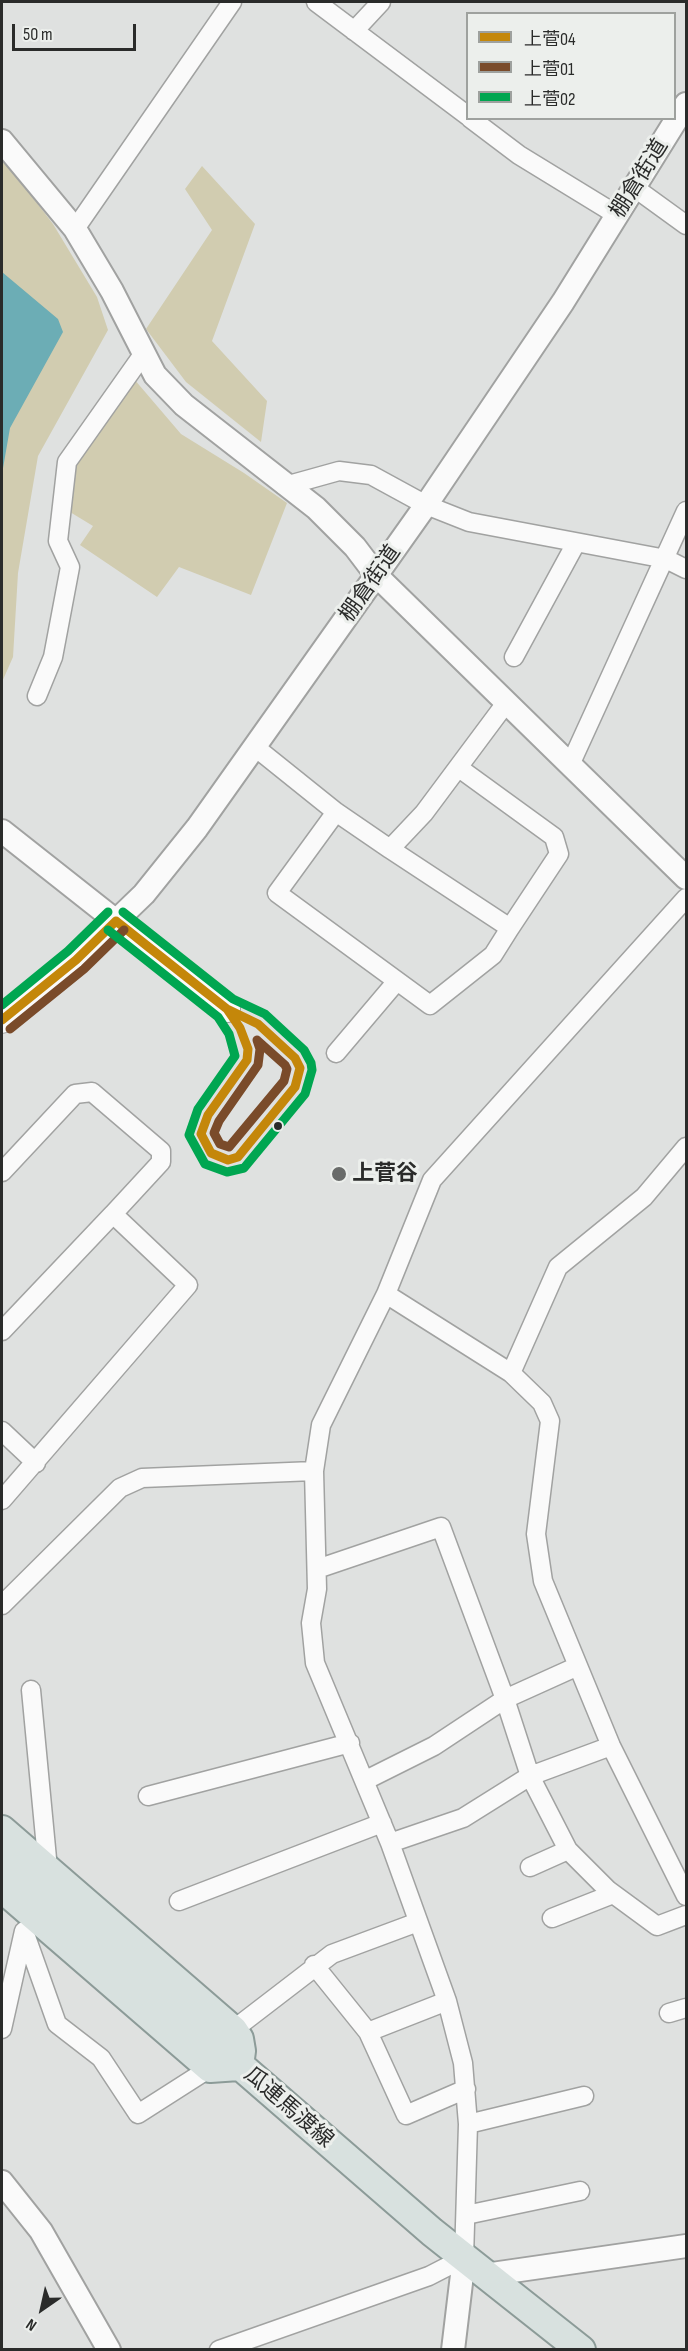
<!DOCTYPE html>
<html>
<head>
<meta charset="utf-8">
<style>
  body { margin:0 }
  #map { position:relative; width:688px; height:2351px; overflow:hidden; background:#dfe1e0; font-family:"Sofia Sans Condensed","Noto Sans JP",sans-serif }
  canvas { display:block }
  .frame { position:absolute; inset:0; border:3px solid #2a2b2a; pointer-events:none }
  .legend { position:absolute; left:466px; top:12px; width:210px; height:108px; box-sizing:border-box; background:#ecefec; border:2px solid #9ea19e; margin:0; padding:8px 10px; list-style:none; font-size:18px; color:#2a2b2a }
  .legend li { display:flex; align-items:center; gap:12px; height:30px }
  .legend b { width:30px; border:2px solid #9ea19e }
  .north { position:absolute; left:12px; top:2279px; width:60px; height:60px; -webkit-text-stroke:4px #ecefec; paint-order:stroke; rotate:214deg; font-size:16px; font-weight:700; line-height:24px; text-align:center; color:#2a2b2a }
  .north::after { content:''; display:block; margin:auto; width:21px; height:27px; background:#2a2b2a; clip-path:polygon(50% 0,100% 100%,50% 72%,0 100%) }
  .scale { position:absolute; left:12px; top:24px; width:124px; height:27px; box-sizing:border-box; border:3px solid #2a2b2a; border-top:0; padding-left:8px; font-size:18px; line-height:21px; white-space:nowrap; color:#2a2b2a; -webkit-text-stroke:4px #ecefec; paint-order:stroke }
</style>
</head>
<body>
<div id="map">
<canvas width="688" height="2351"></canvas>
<div class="frame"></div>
<ul class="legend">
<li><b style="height:8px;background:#c4870a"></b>上菅04</li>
<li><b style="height:8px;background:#7a4b2a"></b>上菅01</li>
<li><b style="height:8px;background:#00a651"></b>上菅02</li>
</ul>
<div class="north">N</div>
<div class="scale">50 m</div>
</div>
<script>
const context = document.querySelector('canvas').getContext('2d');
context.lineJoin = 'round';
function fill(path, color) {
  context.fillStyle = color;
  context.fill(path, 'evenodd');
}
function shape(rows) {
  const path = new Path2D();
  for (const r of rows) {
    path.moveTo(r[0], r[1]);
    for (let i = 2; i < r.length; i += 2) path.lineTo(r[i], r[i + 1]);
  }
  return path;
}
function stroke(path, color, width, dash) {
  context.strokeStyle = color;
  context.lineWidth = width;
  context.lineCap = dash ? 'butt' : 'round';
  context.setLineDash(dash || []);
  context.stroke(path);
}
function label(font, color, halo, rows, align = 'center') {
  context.font = font + ' "Sofia Sans Condensed","Noto Sans JP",sans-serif';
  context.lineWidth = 6;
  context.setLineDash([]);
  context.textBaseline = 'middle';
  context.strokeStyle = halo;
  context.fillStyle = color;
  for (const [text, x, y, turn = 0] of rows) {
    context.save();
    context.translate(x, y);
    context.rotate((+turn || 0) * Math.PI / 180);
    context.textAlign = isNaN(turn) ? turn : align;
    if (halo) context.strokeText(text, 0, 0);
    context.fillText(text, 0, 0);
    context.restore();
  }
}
const green = shape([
  [2,157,53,224,97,297,108,330,38,456,18,573,13,657,2,682],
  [202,166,255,224,212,341,267,401,261,442,186,382,146,329,212,230,185,189],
  [134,379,181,434,244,473,287,503,251,595,179,567,157,597,80,545,93,526,70,512,69,472]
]);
const water = shape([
  [2,272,58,319,63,332,10,428,2,474]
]);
const minor = shape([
  [316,2,468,116],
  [354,31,381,2],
  [470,118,519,155,617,215],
  [635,188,686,225],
  [75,229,232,2],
  [285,486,339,471,371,475,426,505,469,522,666,559,686,569],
  [514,657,576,543],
  [37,696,53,657,70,567,58,541,67,462,144,353],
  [255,747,336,812,390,849],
  [570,765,686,511],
  [459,768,554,837,559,854,510,928,390,849,424,813,506,703],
  [336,812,277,893,430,1005,493,955,510,928],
  [336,1053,397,981],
  [2,1172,75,1094,92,1092,161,1151,161,1162,113,1214,188,1285,2,1500],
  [386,1294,511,1373,542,1403,550,1421,536,1534,543,1581,611,1746,686,1896],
  [2,1331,113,1214],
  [511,1373,558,1267,644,1197,686,1147],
  [2,1431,36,1463],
  [317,1569,441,1527,505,1699,530,1776,463,1818,390,1843],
  [2,1605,120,1488,142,1478,314,1471],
  [31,1690,48,1869],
  [611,1746,530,1776,568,1850,608,1890,657,1926,686,1915],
  [366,1780,434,1746,505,1699,578,1666],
  [148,1796,350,1743],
  [530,1867,568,1850],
  [179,1901,382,1823],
  [552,1918,613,1894],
  [314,1965,368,2032],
  [447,2001,368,2032,406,2115,466,2089],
  [669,2013,686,2008],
  [2,2029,24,1931,57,2024,101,2058,138,2114,210,2068],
  [233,2030,332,1954,418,1922],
  [468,2124,584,2096],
  [466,2215,580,2191],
  [219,2350,429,2276,464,2258,468,2124,463,2063,447,2001,390,1843,315,1663,311,1623,317,1589,314,1471,321,1425,386,1294,432,1180,686,898]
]);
const tertiary = shape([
  [2,141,75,229,112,291,155,375,184,405,316,508,355,547,377,576,686,878],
  [2,831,116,921,144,894,197,828,426,505,563,302,686,104],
  [2,2182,41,2231,109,2350],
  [485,2275,686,2246],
  [453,2350,464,2258]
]);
const secondary = shape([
  [2,1020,76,960,116,921,227,1009]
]);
const primary = shape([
  [2,1830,233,2030,239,2039,241,2051,239,2066],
  [2,1859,432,2232,581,2350],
  [2,1888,210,2068,239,2066]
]);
const bus1 = shape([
  [116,921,227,1009,147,946,116,921],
  [227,1009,258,1024,295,1058,300,1068,295,1087,238,1157,228,1160,211,1153,201,1134,208,1115,247,1060,248,1049,240,1028,227,1009],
  [2,1020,76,960,116,921]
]);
const bus2 = shape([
  [10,1029,84,969,124,930],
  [257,1040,285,1065,287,1069,284,1081,229,1147,220,1144,214,1133,219,1121,258,1065,260,1049,257,1040]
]);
const bus3 = shape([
  [108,930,218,1017,229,1034,235,1056,198,1109,189,1135,205,1164,227,1172,244,1168,305,1094,312,1070,311,1063,304,1050,265,1014,233,999,123,912],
  [2,1005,68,951,108,912]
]);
const markers = [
  [278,1126,5,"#2a2b2a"],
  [339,1174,8,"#696b6a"]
];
const streetNames = [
  ["棚倉街道",640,179,-58],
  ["棚倉街道",371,584,-55],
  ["瓜連馬渡線",288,2108,41]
];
const poiNames = [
  ["上菅谷",352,1174]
];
fill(green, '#d1ccb0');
fill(water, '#6cadb5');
stroke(minor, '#a1a2a1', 21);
stroke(tertiary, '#a1a2a1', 26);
stroke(secondary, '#a1a2a1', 28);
stroke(primary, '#8c9b98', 32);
stroke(minor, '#fafafa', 18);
stroke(tertiary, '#fafafa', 22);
stroke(secondary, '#fafafa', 26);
stroke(primary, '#d8e1df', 28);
stroke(bus1, '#c4870a', 9);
stroke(bus2, '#7a4b2a', 9);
stroke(bus3, '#00a651', 9);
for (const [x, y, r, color] of markers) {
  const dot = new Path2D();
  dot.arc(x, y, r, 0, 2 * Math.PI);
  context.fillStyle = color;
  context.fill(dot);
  stroke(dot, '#ecefec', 2);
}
label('22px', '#2a2b2a', '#ecefec', streetNames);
label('bold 22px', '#2a2b2a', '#ecefec', poiNames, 'left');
</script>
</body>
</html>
